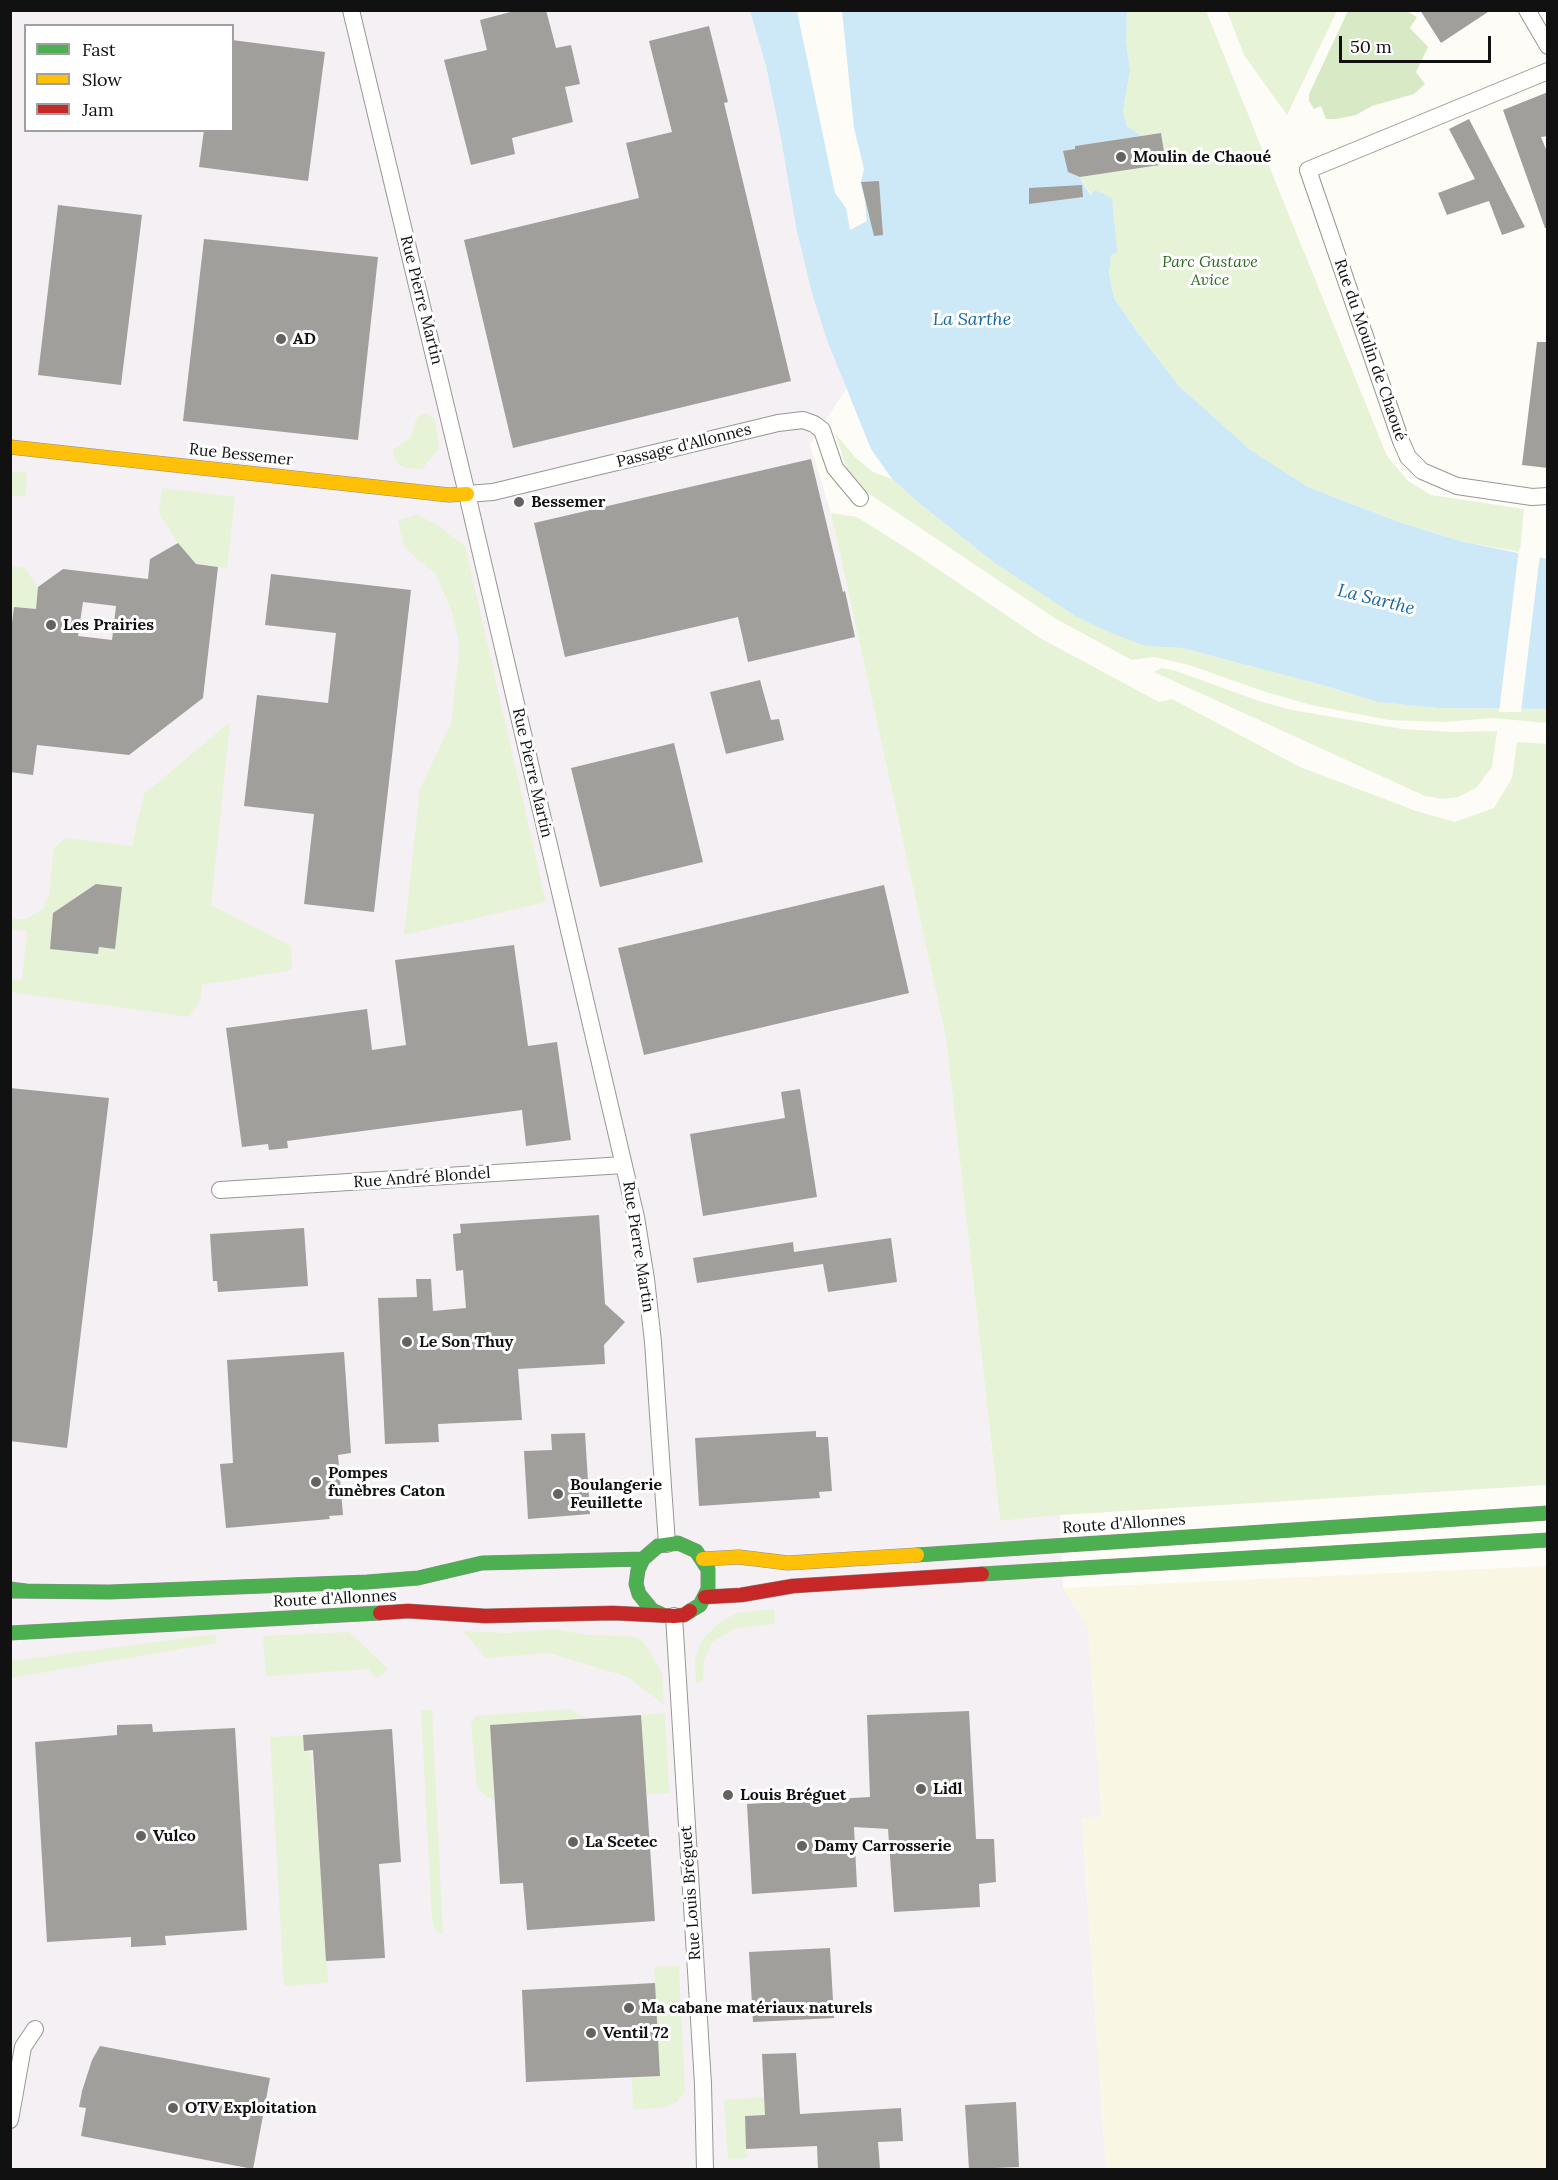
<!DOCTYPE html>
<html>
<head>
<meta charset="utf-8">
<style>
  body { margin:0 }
  #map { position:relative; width:1558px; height:2180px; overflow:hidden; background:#fdfcf7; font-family:Lora,serif }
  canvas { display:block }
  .frame { position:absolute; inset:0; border:12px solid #111; pointer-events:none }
  .legend { position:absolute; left:24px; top:24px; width:210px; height:108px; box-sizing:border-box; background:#fff; border:2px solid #a0a0a0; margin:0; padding:8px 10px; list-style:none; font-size:18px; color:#111 }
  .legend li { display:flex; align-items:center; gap:12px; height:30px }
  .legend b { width:30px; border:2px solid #a0a0a0 }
  .scale { position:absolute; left:1339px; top:36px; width:152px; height:27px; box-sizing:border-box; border:3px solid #111; border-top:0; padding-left:8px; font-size:18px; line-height:21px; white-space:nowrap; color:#111; -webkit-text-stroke:4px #fff; paint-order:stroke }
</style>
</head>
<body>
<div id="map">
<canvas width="1558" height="2180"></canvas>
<div class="frame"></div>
<ul class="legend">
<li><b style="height:8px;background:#4caf50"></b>Fast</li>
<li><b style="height:8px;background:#ffc107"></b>Slow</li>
<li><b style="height:8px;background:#c62828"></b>Jam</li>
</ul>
<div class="scale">50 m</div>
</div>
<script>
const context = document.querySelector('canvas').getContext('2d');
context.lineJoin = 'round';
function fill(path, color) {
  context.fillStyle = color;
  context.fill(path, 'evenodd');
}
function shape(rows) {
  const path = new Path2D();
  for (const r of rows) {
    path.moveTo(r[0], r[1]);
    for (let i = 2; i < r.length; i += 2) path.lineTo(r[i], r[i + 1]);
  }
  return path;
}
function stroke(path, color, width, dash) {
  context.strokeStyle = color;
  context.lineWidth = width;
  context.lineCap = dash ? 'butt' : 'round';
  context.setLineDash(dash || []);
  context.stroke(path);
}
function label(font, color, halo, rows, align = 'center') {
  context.font = font + ' Lora,serif';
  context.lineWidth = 6;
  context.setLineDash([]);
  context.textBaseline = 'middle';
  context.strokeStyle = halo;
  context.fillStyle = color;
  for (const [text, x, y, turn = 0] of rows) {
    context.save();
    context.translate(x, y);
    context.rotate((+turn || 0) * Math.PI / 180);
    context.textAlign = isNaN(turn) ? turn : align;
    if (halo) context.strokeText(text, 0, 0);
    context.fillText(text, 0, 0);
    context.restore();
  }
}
const industrial = shape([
  [11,11,750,11,766,66,780,133,796,227,811,290,846,389,810,445,831,513,946,1038,1000,1521,1060,1515,1063,1588,1088,1627,1102,1817,1082,1819,1106,2169,11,2170],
  [26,26,232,26,232,130,26,130]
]);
const farmland = shape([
  [1547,1566,1547,2169,1106,2169,1082,1818,1102,1816,1088,1627,1063,1588]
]);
const green = shape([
  [1127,11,1206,11,1387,456,1408,481,1431,495,1524,509,1520,552,1460,541,1396,521,1308,487,1249,449,1234,436,1179,386,1138,333,1114,298,1109,274,1111,255,1092,196,1080,177,1166,163,1161,133,1141,136,1129,128,1124,120,1123,112,1130,70,1126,40],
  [1227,11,1337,11,1287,115,1244,55],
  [426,413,435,420,439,448,422,469,406,468,399,465,393,455,394,449,410,438,417,417],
  [835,433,855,457,873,472,892,479,920,504,992,561,1146,646,1182,648,1322,685,1378,702,1437,708,1547,709,1547,723,1493,718,1445,722,1389,720,1311,705,1266,692,1189,665,1154,657,1132,660,1056,619,865,491,847,470],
  [11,471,27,473,25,497,11,495],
  [162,488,235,497,227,568,196,564,178,543,159,513],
  [831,513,857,517,917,555,1040,638,1159,702,1172,699,1300,767,1416,811,1455,822,1494,808,1512,778,1517,742,1547,744,1547,1485,1060,1515,1000,1521,946,1038],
  [418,515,437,525,465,546,546,902,404,935,420,789,451,723,460,646,451,609,436,574,415,557,403,544,398,520],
  [11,566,24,568,38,587,36,609,14,607,11,638],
  [1162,668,1173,670,1259,701,1292,710,1402,729,1453,732,1497,731,1492,767,1476,788,1458,797,1443,799,1425,796,1154,672],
  [230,722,211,905,291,946,292,970,202,985,200,1002,189,1017,11,992,10,979,22,981,27,931,11,929,11,919,26,919,43,909,49,894,54,848,66,838,132,846,144,794],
  [774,1609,775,1624,736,1628,712,1642,704,1662,703,1680,696,1683,695,1660,702,1640,720,1622,737,1613],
  [552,1629,587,1635,629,1636,640,1639,650,1651,662,1674,664,1705,628,1677,549,1653,486,1658,463,1631,509,1633],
  [349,1632,387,1668,384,1674,376,1677,368,1669,266,1676,263,1636],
  [217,1634,215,1643,11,1678,11,1661],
  [569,1709,586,1718,490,1725,495,1801,486,1796,477,1787,471,1724,476,1716],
  [421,1710,432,1710,443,1935,435,1930,432,1920],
  [665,1713,669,1793,646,1794,641,1715],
  [303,1735,304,1751,311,1753,321,1868,328,1983,284,1986,270,1737],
  [679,1966,685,2091,677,2102,662,2108,633,2109,632,2077,655,1983,654,1967],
  [765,2097,780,2115,745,2117,747,2158,728,2159,724,2100]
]);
const forest = shape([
  [1348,11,1407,11,1417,17,1410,28,1428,47,1416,72,1425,84,1414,94,1372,106,1356,115,1336,119,1326,119,1321,106,1314,109,1309,101,1309,94]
]);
const water = shape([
  [750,11,797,11,835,193,846,208,850,230,867,221,865,201,861,182,864,169,854,128,842,11,1127,11,1126,40,1130,70,1123,112,1127,126,1141,136,1075,146,1079,176,1091,196,1095,190,1112,198,1117,252,1111,255,1109,274,1114,298,1138,333,1179,386,1249,449,1308,487,1396,521,1460,541,1547,559,1547,709,1437,708,1378,702,1322,685,1182,648,1146,646,1111,633,1077,617,992,561,920,504,892,479,871,449,827,340,811,290,796,227,780,133,766,66]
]);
const pier = shape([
  [1519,549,1540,554,1521,712,1499,712]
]);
const building = shape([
  [518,10,546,10,556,48,571,45,580,84,565,87,573,122,512,138,515,154,471,165,444,60,487,50,480,20],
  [1420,10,1491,10,1441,43],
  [709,26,728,102,724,103,791,381,513,448,464,240,639,198,626,143,672,132,649,41],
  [232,40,325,52,308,181,199,167,204,130,232,130],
  [1548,92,1548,136,1541,137,1548,154,1548,228,1545,228,1503,110],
  [1469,119,1525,227,1502,235,1489,201,1447,215,1438,193,1475,179,1449,129],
  [1161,133,1166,164,1080,177,1068,172,1063,151,1075,149,1075,146],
  [879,181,883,235,874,236,861,182],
  [1082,185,1083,197,1029,204,1029,188],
  [58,205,142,215,121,385,38,375],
  [204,239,378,257,358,440,183,421],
  [1537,342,1548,342,1548,468,1522,465],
  [811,459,843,592,845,591,855,637,748,662,738,617,565,657,534,523],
  [178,543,196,564,218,567,203,698,129,755,37,745,33,775,10,772,10,638,14,607,36,609,38,587,63,569,148,579,150,559],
  [83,602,116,606,112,640,78,636],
  [271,574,411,590,374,912,304,904,314,814,244,806,257,695,328,703,336,633,265,625],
  [760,680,771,720,779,719,784,740,726,754,710,692],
  [674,743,703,862,600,887,571,768],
  [96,884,122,887,115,949,99,947,98,954,50,949,53,913],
  [884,885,909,993,644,1055,618,948],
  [514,945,528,1046,557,1042,571,1140,526,1146,522,1110,287,1141,288,1148,269,1150,268,1144,242,1147,226,1028,367,1009,372,1050,406,1045,395,960],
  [10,1088,109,1098,67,1448,10,1441],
  [800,1089,817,1197,703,1216,690,1134,785,1118,781,1092],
  [599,1215,605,1304,625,1322,604,1345,605,1364,518,1369,522,1420,438,1424,439,1442,385,1444,378,1298,417,1297,416,1279,431,1279,433,1311,466,1308,463,1270,456,1271,453,1234,461,1233,460,1224],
  [304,1228,308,1286,218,1292,217,1281,213,1281,210,1234],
  [891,1238,897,1282,828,1292,823,1264,697,1283,693,1258,793,1242,794,1252],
  [344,1352,351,1453,338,1455,343,1515,329,1516,330,1519,226,1528,220,1464,233,1463,227,1360],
  [816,1431,816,1437,828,1437,832,1491,819,1492,820,1498,699,1506,695,1438],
  [585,1433,590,1514,528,1519,524,1451,552,1450,551,1434],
  [969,1711,976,1839,994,1839,996,1882,979,1884,980,1907,894,1912,888,1829,854,1827,857,1887,752,1894,747,1804,870,1797,867,1715],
  [641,1715,655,1921,527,1930,523,1883,500,1884,490,1725],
  [152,1724,153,1732,235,1728,247,1930,165,1936,166,1945,131,1947,131,1937,47,1942,35,1742,117,1735,117,1725],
  [392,1729,401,1862,379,1864,385,1958,326,1961,313,1750,304,1751,303,1735],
  [830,1948,834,2018,753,2022,749,1952],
  [655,1983,660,2076,526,2082,522,1990],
  [100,2046,270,2078,253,2169,81,2136,86,2108,79,2107,82,2091,92,2060],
  [796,2053,800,2114,901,2108,903,2141,878,2142,880,2169,818,2169,817,2146,746,2149,745,2116,765,2115,762,2054],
  [1016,2102,1019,2167,969,2169,965,2105]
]);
const street = shape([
  [351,10,467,494,636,1217,646,1279,653,1342,667,1544],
  [1527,10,1548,46],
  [1548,71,1308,170,1401,441,1408,457,1422,471,1457,486,1532,497,1548,496],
  [467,494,493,492,778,423,803,420,814,424,822,430,835,468,860,498],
  [220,1190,624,1165],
  [674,1616,703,2084,705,2170],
  [10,2120,23,2047,35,2029]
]);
const fast = shape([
  [917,1555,1548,1513],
  [982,1574,1548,1540],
  [10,1589,26,1591],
  [10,1591,109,1592,367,1582,418,1578,482,1563,643,1559],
  [661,1614,652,1610,639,1594,636,1584,638,1570,643,1559,658,1546,678,1543,696,1551,708,1569,708,1589,700,1605,690,1611],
  [10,1633,380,1613]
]);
const slow = shape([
  [10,447,449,495,467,494],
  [703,1559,739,1557,788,1563,917,1555]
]);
const jam = shape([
  [705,1597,741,1595,793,1586,982,1574],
  [380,1613,408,1611,485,1616,613,1613,674,1616,684,1615,690,1611]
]);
const markers = [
  [1121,157,6,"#646362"],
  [281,339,6,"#646362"],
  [519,502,6,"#646362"],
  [51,625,6,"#646362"],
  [407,1342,6,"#646362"],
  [316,1482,6,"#646362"],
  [558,1494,6,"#646362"],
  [921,1789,6,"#646362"],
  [728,1795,6,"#646362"],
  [141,1836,6,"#646362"],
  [573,1842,6,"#646362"],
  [802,1846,6,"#646362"],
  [629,2008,6,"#646362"],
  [591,2033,6,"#646362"],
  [173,2108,6,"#646362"]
];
const poiNames = [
  ["Moulin de Chaoué",1133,157],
  ["AD",293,339],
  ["Bessemer",531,502],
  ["Les Prairies",63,625],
  ["Le Son Thuy",419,1342],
  ["Pompes",328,1473],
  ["funèbres Caton",328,1491],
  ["Boulangerie",570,1485],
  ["Feuillette",570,1503],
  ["Lidl",933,1789],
  ["Louis Bréguet",740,1795],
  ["Vulco",153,1836],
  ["La Scetec",585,1842],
  ["Damy Carrosserie",814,1846],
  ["Ma cabane matériaux naturels",641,2008],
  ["Ventil 72",603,2033],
  ["OTV Exploitation",185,2108]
];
const parkNames = [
  ["Parc Gustave",1210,262],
  ["Avice",1210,280]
];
const streetNames = [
  ["Rue Pierre Martin",421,300,76],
  ["Rue du Moulin de Chaoué",1370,350,71],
  ["Passage d'Allonnes",684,446,-14],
  ["Rue Bessemer",241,455,6],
  ["Rue Pierre Martin",532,773,77],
  ["Rue André Blondel",422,1178,-4],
  ["Rue Pierre Martin",638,1247,81],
  ["Route d'Allonnes",1124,1524,-4],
  ["Route d'Allonnes",335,1599,-3],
  ["Rue Louis Bréguet",691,1893,-94]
];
const waterNames = [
  ["La Sarthe",972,320],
  ["La Sarthe",1376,600,14]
];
fill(industrial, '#f5f0f3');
fill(farmland, '#f9f7e4');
fill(green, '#e7f3d7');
fill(forest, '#d8eac5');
fill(water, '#cde8f7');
fill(pier, '#fdfcf7');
fill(building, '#a19f9c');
stroke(street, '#979795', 18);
stroke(fast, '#8e8d8b', 15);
stroke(slow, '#8e8d8b', 15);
stroke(jam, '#8e8d8b', 15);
stroke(street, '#fffffe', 16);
stroke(fast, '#4caf50', 14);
stroke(slow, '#ffc107', 14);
stroke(jam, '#c62828', 14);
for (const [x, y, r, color] of markers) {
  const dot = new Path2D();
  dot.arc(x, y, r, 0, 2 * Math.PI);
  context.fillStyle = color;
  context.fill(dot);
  stroke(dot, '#fff', 2);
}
label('bold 16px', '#111', '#fff', poiNames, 'left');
label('italic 16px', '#2f6b1f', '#fff', parkNames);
label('16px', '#111', '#fff', streetNames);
label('italic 18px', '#1768a6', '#fff', waterNames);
</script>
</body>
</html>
